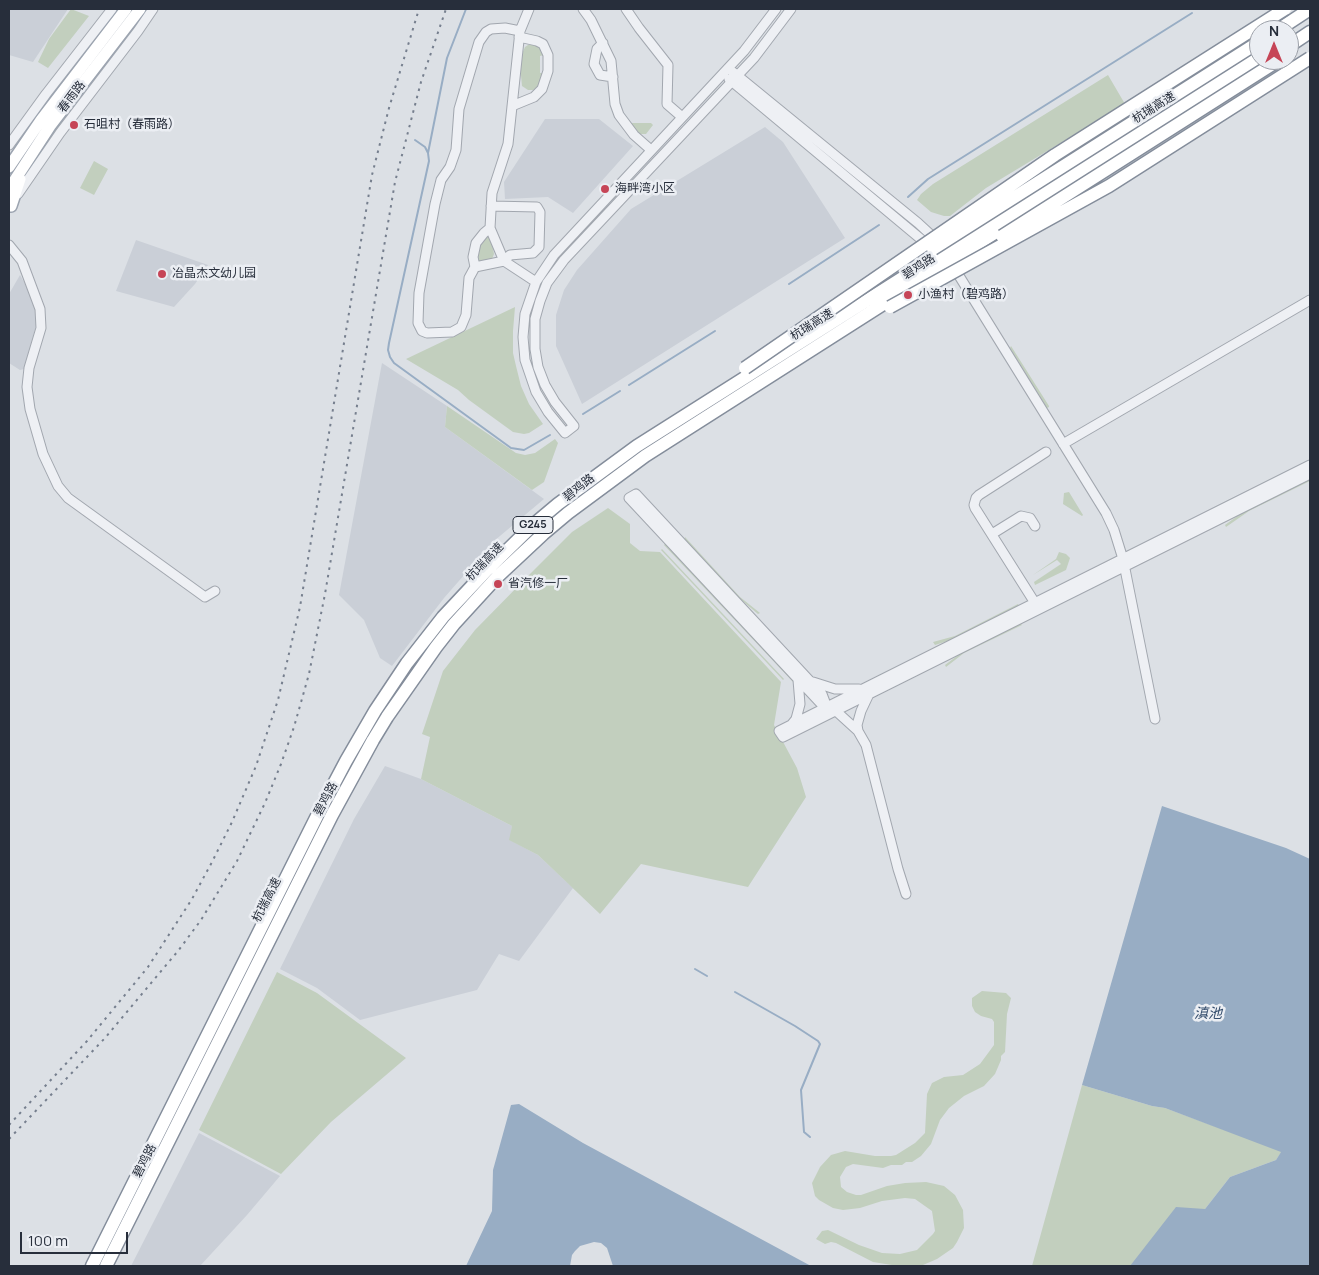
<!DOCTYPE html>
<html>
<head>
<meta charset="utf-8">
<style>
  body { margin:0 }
  #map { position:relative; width:1319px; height:1275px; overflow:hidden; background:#dce0e5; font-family:Manrope,sans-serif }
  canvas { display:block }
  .frame { position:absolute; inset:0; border:10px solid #272e3b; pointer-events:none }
  .north { position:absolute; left:1249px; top:20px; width:50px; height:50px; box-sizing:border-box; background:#ebeef3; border:1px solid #9da1a9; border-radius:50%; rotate:0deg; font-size:14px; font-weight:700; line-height:20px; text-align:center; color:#272e3b }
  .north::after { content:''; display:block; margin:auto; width:18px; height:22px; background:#c64557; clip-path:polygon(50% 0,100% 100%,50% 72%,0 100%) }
  .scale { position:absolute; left:20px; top:1232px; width:108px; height:22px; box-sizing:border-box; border:2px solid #272e3b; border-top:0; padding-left:6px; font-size:15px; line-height:18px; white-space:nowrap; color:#272e3b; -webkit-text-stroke:4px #ebeef3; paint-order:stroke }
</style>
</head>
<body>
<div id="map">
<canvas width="1319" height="1275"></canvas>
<div class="frame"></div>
<div class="north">N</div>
<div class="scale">100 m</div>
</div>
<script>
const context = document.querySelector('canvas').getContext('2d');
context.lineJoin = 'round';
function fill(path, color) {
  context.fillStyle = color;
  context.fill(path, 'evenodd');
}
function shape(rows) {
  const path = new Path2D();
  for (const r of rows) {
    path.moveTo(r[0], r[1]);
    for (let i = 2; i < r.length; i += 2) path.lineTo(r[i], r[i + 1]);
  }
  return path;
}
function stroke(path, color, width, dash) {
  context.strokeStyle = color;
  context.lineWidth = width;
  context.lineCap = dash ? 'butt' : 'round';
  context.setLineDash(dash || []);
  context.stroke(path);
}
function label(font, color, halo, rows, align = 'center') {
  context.font = font + ' Manrope,"Noto Sans SC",sans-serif';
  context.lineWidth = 5;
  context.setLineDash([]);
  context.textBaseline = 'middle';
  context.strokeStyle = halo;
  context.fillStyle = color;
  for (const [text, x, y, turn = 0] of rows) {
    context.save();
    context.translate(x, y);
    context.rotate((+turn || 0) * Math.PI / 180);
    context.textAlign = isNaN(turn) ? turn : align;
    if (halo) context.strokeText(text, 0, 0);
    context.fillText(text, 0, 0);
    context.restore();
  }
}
const built = shape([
  [9,9,68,9,33,62,9,55],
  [545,119,599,119,633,146,573,213,548,197,505,199,504,182],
  [765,127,783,142,845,238,582,404,556,346,556,315,564,290,577,270,631,209],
  [136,240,208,265,195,284,174,307,116,291],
  [20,275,31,294,37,313,36,326,24,369,20,370,9,363,9,294],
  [382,363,447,406,445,427,544,499,494,541,444,598,392,666,380,658,364,620,339,595],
  [385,766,421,779,512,826,510,840,538,855,573,888,519,961,499,954,477,990,360,1020,317,988,280,969,354,819],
  [199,1133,280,1176,247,1215,200,1266,131,1266]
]);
const green = shape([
  [71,9,89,16,48,68,38,62,49,39],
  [135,27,136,28,28,172,35,158,54,131],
  [534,44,539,46,544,55,540,56,540,73,544,73,542,82,538,87,533,90,528,90,522,86,520,65,522,54,525,47,528,45],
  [1108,75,1125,104,986,188,950,216,944,216,931,212,917,200,921,194,933,184],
  [629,123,651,123,653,125,646,134,637,134],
  [94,161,108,169,94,195,80,188],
  [487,235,491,238,494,254,492,259,478,262,475,254,477,246],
  [515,307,513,331,513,353,516,366,521,386,529,404,543,424,529,433,524,434,513,432,469,400,458,390,406,359],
  [1011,346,1049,406,1049,407,1047,408,1010,348],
  [447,406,516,453,525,455,535,453,555,439,558,443,544,482,532,490,445,427],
  [1310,478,1310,481,1249,511,1226,527,1225,525,1247,509],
  [1069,492,1083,515,1082,516,1063,504,1064,493],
  [608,508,630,524,630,543,640,551,660,552,781,682,774,725,797,768,806,797,748,887,641,864,600,914,538,855,509,840,512,826,421,779,430,737,422,734,443,671,475,630,529,575,572,532],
  [685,537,740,597,760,613,758,614,739,598,684,540],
  [666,543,795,681,794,683,664,545],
  [662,549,784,679,783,680,661,550],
  [1059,552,1066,554,1070,558,1066,570,1035,585,1034,582,1061,564,1057,560,1033,575,1056,559],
  [1018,604,1019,606,957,638,935,645,933,642,955,636],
  [1020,623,1022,625,964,653,946,667,945,665,965,650],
  [277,972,317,993,406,1058,331,1122,281,1174,199,1130],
  [982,991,1006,993,1011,998,1007,1014,1005,1052,1001,1056,1001,1060,995,1074,984,1086,964,1096,949,1108,940,1120,931,1144,921,1156,912,1162,906,1162,902,1165,891,1165,883,1168,853,1164,846,1167,840,1177,841,1187,847,1192,856,1195,861,1195,887,1186,905,1183,926,1182,944,1186,955,1195,963,1210,964,1228,957,1242,953,1248,937,1259,923,1265,898,1266,873,1262,836,1243,831,1242,825,1244,816,1239,822,1231,828,1230,859,1245,882,1253,900,1254,917,1250,933,1234,935,1231,932,1211,915,1199,905,1198,882,1201,860,1208,843,1210,833,1208,819,1200,815,1196,812,1183,820,1167,831,1155,845,1151,875,1156,891,1156,896,1155,915,1143,925,1133,927,1094,932,1083,944,1077,963,1075,980,1064,994,1045,994,1022,992,1019,981,1016,975,1012,972,1006,972,998],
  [1082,1085,1152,1106,1165,1108,1282,1151,1276,1160,1230,1177,1205,1209,1130,1266,1032,1266]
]);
const water = shape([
  [1162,806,1286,848,1310,859,1310,1266,1130,1266,1176,1207,1205,1209,1230,1177,1276,1160,1281,1152,1165,1108,1152,1106,1082,1085],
  [519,1104,583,1143,811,1266,613,1266,607,1248,601,1243,594,1242,580,1246,575,1251,572,1255,570,1266,466,1266,492,1211,493,1170,511,1105]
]);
const stream = shape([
  [415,140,425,147,428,153,429,161,389,343,388,350,390,357,394,363,511,448,524,450,550,435],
  [428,153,447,58,466,9],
  [908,197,928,179,1192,13],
  [789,284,879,225],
  [629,385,715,331],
  [583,414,620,391],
  [695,969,707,976],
  [735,992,795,1026,818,1041,820,1044,801,1090,804,1132,810,1137]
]);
const minor = shape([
  [529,9,520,31,508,144,492,193,490,228,504,261,536,282],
  [583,9,591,20,611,61,615,104,619,115,634,135,651,150],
  [626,9,639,28,668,65,667,104,682,117],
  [776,9,744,51,554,255,536,282,525,314,523,337,525,360,536,392,548,412,565,433,574,426,555,402,545,385,538,367,535,349,535,319,540,301,547,283,564,260,754,58,791,9],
  [603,43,597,49,594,64,600,75,613,77],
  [733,72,918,223,931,235,935,242],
  [729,79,922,240,928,249],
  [512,106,534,97,542,89,548,71,548,55,543,44,537,41,519,37],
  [9,145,46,94,112,9],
  [18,194,60,133,138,31,153,9],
  [491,206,537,207,540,212,539,247,533,253,510,255,504,261,475,267,469,278,466,315,461,327,452,332,427,333,422,331,418,323,419,293,435,204,441,180,450,167,456,150,459,109,479,42,486,32,491,29,505,28,520,31],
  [9,245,22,261,40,309,41,328,29,368,27,387,30,409,43,454,58,486,68,498,205,597,215,591],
  [953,266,1106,513,1114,530,1123,559,1155,719],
  [475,267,473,257,476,243,484,233,490,228],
  [1063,444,1310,300],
  [1310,465,779,731,783,737,1310,474],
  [992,534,1021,516,1030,518,1035,526],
  [1035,603,975,508,974,505,976,498,979,495,1046,452],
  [813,682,835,689,859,689],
  [836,711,858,731,866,745,898,869,906,894],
  [823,712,825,708,825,702,822,694,636,494,629,498,825,708,828,708],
  [792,724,796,719,800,704,798,680],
  [858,731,857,725,861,711,869,694]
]);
const major = shape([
  [9,167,41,120,126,9],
  [9,189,50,126,140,9],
  [11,206,20,179]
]);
const highway = shape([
  [1278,30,1310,9],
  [1289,46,1310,32],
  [92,1266,319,812,346,761,375,711,407,663,443,617,487,570,533,525,558,504,637,446,1259,52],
  [106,1266,332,815,373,740,387,717,436,647,454,624,497,577,543,534,568,513,645,456,1266,60]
]);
const rail = shape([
  [9,1125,87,1041,148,967,192,899,212,862,232,822,256,766,278,700,300,607,372,175,389,108,419,9],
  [9,1139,105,1038,178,951,201,920,237,861,265,803,281,764,294,727,309,674,325,594,395,182,421,82,446,9]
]);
const highwayBridge = shape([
  [1002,236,1279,60],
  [933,249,1259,42],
  [890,307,1109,186,1310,58],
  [745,368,1055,155,1285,9]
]);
const markers = [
  [74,125,5,"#c64557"],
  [605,189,5,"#c64557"],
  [162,274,5,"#c64557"],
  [908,295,5,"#c64557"],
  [498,584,5,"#c64557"]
];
const shields = [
  [533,525,40]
];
const shieldNames = [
  ["G245",533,525]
];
const streetNames = [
  ["春雨路",72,97,-53],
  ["杭瑞高速",1154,108,-32],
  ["碧鸡路",919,267,-32],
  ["杭瑞高速",812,325,-32],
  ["碧鸡路",579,488,-38],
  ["杭瑞高速",485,562,-46],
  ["碧鸡路",326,799,-62],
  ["杭瑞高速",267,900,-63],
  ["碧鸡路",145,1161,-63]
];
const poiNames = [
  ["石咀村（春雨路）",84,125],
  ["海畔湾小区",615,189],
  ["冶晶杰文幼儿园",172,274],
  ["小渔村（碧鸡路）",918,295],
  ["省汽修一厂",508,584]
];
const waterNames = [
  ["滇池",1208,1014]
];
fill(built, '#cacfd7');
fill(green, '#c2cfbe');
fill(water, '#98adc4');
stroke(stream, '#98adc4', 2);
stroke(minor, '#a2a7af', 11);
stroke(major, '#9ca4b0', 14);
stroke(highway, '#848d9b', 15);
stroke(minor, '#eef0f4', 9);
stroke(major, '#fff', 11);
stroke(highway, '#fff', 12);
stroke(rail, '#767f8e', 2, [2.5, 5]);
stroke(highwayBridge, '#848d9b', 15, []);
stroke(highwayBridge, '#fff', 12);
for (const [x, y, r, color] of markers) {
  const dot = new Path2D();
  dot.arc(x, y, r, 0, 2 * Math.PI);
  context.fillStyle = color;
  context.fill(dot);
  stroke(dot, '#ebeef3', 2);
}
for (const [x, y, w] of shields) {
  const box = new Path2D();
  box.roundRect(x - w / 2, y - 8.5, w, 17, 4);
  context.fillStyle = '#ebeef3';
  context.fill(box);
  stroke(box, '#272e3b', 1);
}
label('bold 11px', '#272e3b', null, shieldNames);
label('12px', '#272e3b', '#ebeef3', streetNames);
label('12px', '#272e3b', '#ebeef3', poiNames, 'left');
label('italic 14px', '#334c6c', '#ebeef3', waterNames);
</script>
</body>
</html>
